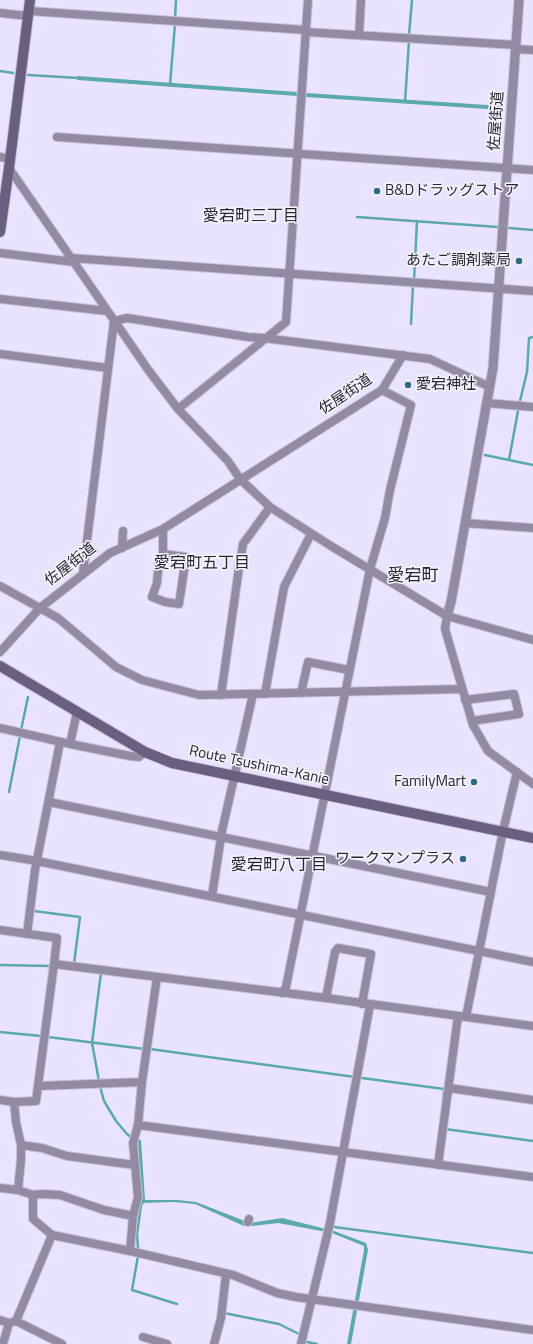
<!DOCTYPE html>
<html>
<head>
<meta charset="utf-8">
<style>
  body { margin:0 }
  canvas { display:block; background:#eae3ff }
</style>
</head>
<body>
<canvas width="533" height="1344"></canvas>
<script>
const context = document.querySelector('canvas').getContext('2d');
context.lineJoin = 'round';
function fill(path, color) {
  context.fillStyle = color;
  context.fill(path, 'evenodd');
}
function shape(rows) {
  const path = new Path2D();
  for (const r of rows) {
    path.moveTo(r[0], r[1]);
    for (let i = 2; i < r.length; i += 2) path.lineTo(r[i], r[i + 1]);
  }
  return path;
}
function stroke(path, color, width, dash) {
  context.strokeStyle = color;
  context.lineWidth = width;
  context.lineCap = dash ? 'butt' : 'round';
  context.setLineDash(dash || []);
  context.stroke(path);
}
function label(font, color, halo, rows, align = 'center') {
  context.font = font + ' "Titillium Web","Noto Sans JP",sans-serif';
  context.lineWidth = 3;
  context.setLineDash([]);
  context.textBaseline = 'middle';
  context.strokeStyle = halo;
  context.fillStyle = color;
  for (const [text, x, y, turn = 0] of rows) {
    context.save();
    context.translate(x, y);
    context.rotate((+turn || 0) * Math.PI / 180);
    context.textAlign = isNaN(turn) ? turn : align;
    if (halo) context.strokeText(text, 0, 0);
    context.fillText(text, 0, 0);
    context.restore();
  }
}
const water = shape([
  [78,76,297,92,297,96,77,80],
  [306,93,502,106,502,110,306,97],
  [132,1138,141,1140,145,1200,178,1200,196,1202,250,1223,282,1218,334,1231,366,1243,368,1250,351,1344,347,1344,364,1250,364,1246,332,1233,278,1223,252,1226,244,1226,195,1204,174,1202,141,1203,138,1142,131,1139]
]);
const stream = shape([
  [175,19,176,0],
  [409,35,412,0],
  [0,71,13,73],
  [28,75,79,78],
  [170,85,175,24],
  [405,102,409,41],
  [357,217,498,227],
  [509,228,533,230],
  [414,281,417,221],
  [411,324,413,285],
  [520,401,527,372,529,338,533,337],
  [485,455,533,465],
  [509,460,518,411],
  [21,730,28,697],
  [9,792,20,736],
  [34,908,34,911,80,917,74,964],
  [0,965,50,966],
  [0,1032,41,1036],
  [48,1037,145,1049],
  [150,1049,355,1077],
  [362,1078,444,1089,443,1100],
  [99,1081,92,1043,101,973,100,973],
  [100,1086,104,1101,116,1121,127,1134,133,1139],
  [445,1129,533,1141],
  [334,1227,533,1253],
  [138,1249,137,1234,141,1205,143,1202],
  [138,1256,132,1290,177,1304],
  [224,1313,279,1324,299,1334],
  [307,1342,317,1344]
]);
const minor = shape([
  [29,11,306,30],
  [0,13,28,16],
  [306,32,516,45],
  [359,35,361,0],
  [516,49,533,50],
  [57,137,533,170],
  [0,157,11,159],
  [9,168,149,371,178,409,228,461,240,479,270,507,331,546,447,616,533,640],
  [0,253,74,262],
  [71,258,533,291],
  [0,299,107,311],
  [0,354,108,368],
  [487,403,533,407],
  [178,409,286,322,308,0],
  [465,523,533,528],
  [122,548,123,531],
  [163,554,186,557,179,604,165,602,152,597,157,583,159,560,163,554,163,529],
  [83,573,114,321,127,318,248,337,264,338,430,359,490,387],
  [0,586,58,618,116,667,142,680,199,695,462,689],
  [447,616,445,629,473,725,488,751,533,784],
  [0,652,40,608,110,553,163,529,382,390,403,355],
  [301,693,308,662,349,670],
  [265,694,284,587,311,534],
  [221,695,239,568,243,544,270,507],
  [465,700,514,694,519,714,472,721],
  [0,728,70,744,130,756,139,757,145,752],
  [70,744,77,712],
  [49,802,491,892],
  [0,855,37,861,533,962],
  [212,896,222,831,253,694],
  [0,930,57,938,54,964,326,998,533,1026],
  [27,934,35,870,60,742],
  [282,993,286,987,370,569,385,518,390,490,411,405,382,390],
  [326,998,335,952,338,948,371,954,362,1004],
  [466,1017,503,831,517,772],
  [39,1086,142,1082],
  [449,1088,533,1100],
  [0,1100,14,1102,36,1101,54,964],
  [14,1102,16,1122,21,1145,21,1160,18,1190],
  [138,1125,533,1177],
  [21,1145,42,1148,67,1156,135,1165],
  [438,1165,458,1016],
  [0,1188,18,1190,33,1195,33,1219,52,1235,130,1251,233,1275,277,1293,296,1297,533,1330],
  [33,1195,42,1194,60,1195,104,1210,133,1216],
  [248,1222,249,1219],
  [130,1251,133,1216,138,1197,133,1143,138,1125,142,1082,157,977],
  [0,1320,9,1323,3,1344],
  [16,1321,52,1235],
  [9,1323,16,1321,62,1344],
  [143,1337,167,1344],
  [214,1344,221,1318,226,1274],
  [301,1344,330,1223,370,1005]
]);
const tertiary = shape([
  [447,616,451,602,493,368,519,0]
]);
const secondary = shape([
  [0,232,9,168,30,0],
  [0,666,145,752,172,763,533,838]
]);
const markers = [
  [377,191,4,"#2e6b82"],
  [519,261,4,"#2e6b82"],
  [408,385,4,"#2e6b82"],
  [474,782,4,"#2e6b82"],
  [463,859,4,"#2e6b82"]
];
const streetNames = [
  ["佐屋街道",497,121,-86],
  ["佐屋街道",346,395,-34],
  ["佐屋街道",71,565,-38],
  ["Route Tsushima-Kanie",259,766,12]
];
const poiNames = [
  ["B&Dドラッグストア",385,191,"left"],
  ["あたご調剤薬局",511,261],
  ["愛宕神社",416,385,"left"],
  ["FamilyMart",466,782],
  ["ワークマンプラス",455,859]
];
const neighbourhoodNames = [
  ["愛宕町三丁目",251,217],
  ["愛宕町五丁目",202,564],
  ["愛宕町八丁目",279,866]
];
const quarterNames = [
  ["愛宕町",413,577]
];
fill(water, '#5ba9ab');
stroke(stream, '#5ba9ab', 2.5);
stroke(minor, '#c7c1da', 10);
stroke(tertiary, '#c7c1da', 11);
stroke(secondary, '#c7c1da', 12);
stroke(minor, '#938ba2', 8);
stroke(tertiary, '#938ba2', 9);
stroke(secondary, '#6b5f7f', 10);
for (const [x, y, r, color] of markers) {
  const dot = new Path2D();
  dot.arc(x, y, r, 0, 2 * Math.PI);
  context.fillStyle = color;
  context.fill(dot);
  stroke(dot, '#f6f4fb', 1.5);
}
label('15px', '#282431', '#f6f4fb', streetNames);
label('15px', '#282431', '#f6f4fb', poiNames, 'right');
label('16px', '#282431', '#f6f4fb', neighbourhoodNames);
label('17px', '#282431', '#f6f4fb', quarterNames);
</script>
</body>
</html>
